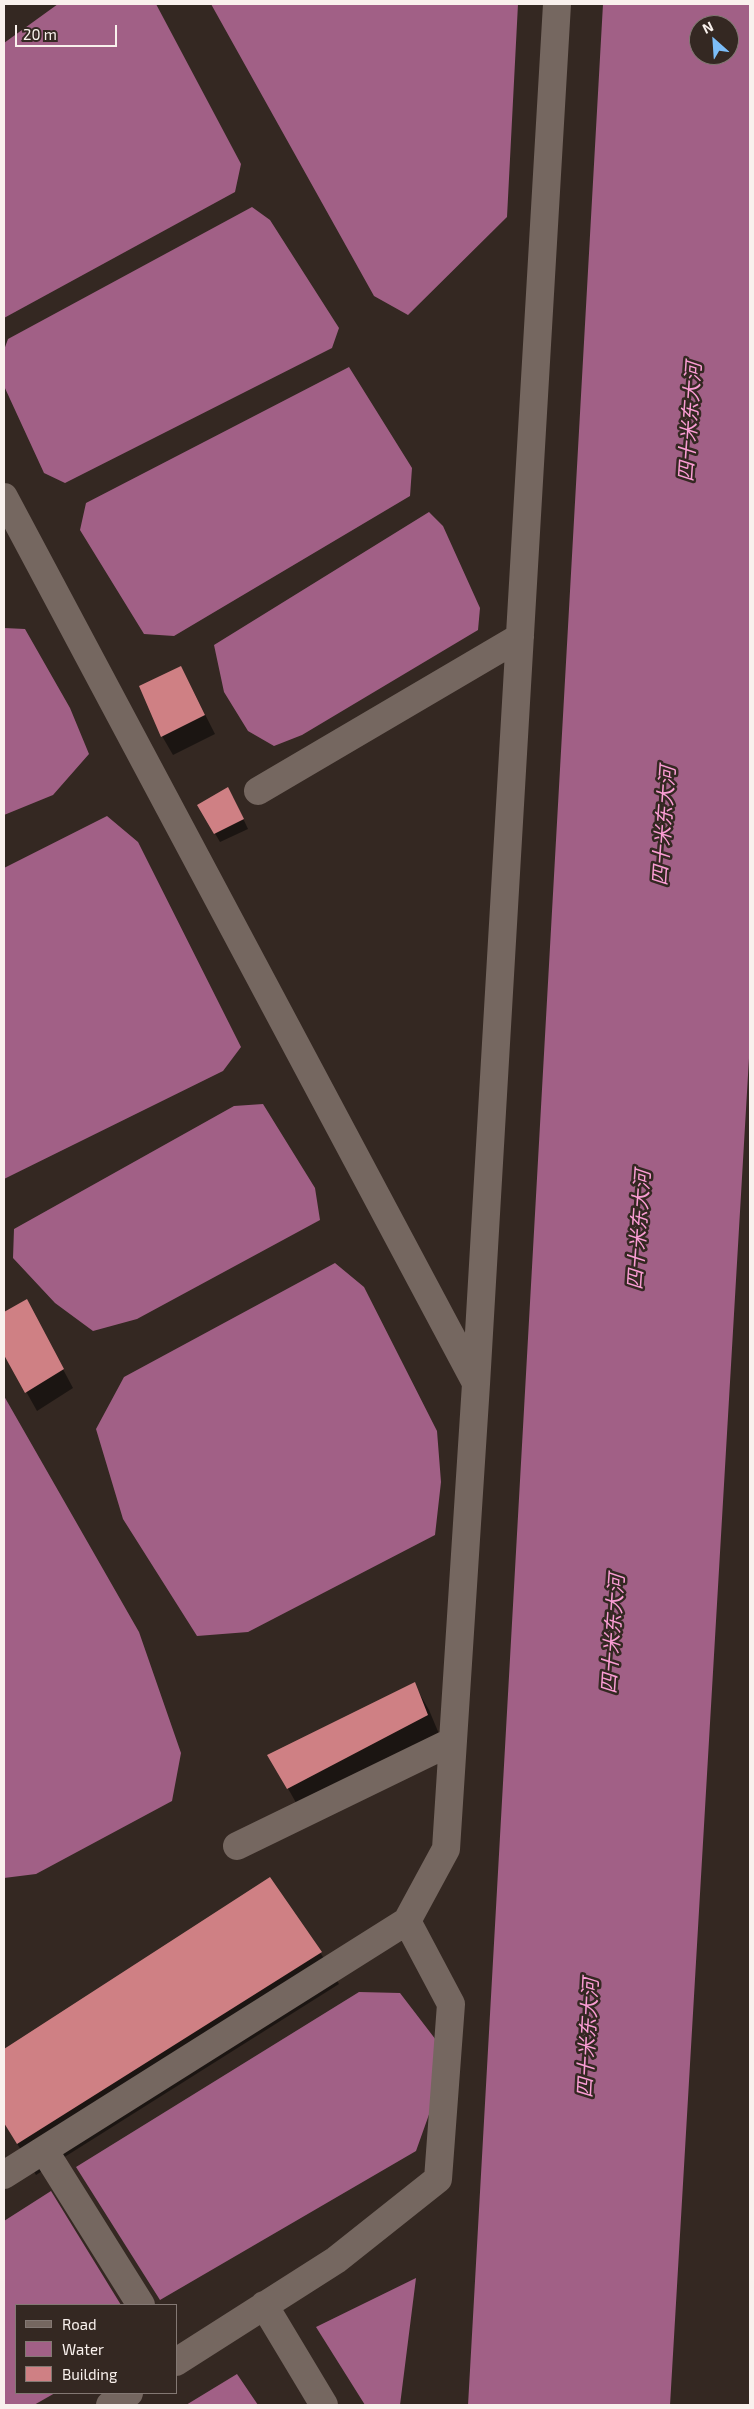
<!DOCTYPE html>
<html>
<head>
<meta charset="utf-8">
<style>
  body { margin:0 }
  #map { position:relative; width:754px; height:2409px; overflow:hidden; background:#342822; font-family:"Exo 2",sans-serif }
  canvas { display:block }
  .frame { position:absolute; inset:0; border:5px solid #f9f1ed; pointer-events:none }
  .legend { position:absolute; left:15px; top:2304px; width:162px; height:90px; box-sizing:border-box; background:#342822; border:1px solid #837873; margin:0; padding:6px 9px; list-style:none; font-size:15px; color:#f9f1ed }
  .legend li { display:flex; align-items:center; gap:10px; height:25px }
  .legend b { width:25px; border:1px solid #837873 }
  .north { position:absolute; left:689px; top:15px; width:50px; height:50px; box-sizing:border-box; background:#342822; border:1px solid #837873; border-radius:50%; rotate:334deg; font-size:14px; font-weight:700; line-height:20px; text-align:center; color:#f9f1ed }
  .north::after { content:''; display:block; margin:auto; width:18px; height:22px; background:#7cbef9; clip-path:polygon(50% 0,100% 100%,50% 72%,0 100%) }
  .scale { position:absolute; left:15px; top:25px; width:102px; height:22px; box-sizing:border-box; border:2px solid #f9f1ed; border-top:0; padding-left:6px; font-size:15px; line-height:18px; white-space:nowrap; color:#f9f1ed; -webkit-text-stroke:4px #342822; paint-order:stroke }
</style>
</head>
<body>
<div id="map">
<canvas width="754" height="2409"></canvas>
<div class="frame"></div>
<ul class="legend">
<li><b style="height:6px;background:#756760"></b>Road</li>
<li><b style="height:14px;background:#a16086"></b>Water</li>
<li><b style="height:14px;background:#cf8084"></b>Building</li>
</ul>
<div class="north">N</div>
<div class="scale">20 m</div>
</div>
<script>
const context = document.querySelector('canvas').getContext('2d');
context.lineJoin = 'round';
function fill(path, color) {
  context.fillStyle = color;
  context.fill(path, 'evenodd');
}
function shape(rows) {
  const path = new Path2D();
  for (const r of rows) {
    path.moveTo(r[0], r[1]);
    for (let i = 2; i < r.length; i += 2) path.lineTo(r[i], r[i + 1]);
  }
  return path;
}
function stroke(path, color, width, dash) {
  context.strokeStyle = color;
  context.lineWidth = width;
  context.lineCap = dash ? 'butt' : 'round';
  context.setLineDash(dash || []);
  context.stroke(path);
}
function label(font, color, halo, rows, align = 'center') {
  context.font = font + ' "Exo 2","Noto Sans SC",sans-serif';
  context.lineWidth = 5;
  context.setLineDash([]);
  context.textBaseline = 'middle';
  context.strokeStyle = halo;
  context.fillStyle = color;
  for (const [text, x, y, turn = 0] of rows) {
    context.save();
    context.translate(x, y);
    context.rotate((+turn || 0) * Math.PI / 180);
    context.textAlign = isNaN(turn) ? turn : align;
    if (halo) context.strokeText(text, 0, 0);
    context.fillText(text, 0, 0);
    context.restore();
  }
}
const water = shape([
  [58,4,156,4,241,164,235,192,4,318,4,43],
  [211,4,518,4,507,217,408,315,374,296],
  [603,4,750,4,750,1041,670,2405,468,2405],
  [699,25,729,25,729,55,699,55],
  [252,207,270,220,339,328,332,348,65,483,44,473,4,386,4,350,8,339],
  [349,367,412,468,410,496,174,636,144,634,80,530,86,503],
  [429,512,443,526,480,608,478,630,302,735,274,746,248,731,224,692,214,645],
  [4,628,25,629,70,708,89,754,53,795,4,815],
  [107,816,138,842,241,1047,223,1071,4,1179,4,868],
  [263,1104,315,1188,320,1220,137,1319,93,1331,55,1303,13,1258,14,1229,234,1106],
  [335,1263,364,1287,437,1431,441,1482,435,1535,248,1632,197,1636,123,1519,96,1429,124,1377],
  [4,1396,139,1632,181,1753,172,1801,36,1874,4,1878],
  [359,1992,400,1993,436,2040,437,2092,416,2151,160,2300,76,2167],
  [51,2191,121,2305,16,2305,16,2393,55,2393,34,2405,4,2405,4,2221],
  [416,2278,400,2405,365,2405,316,2327],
  [237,2374,258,2405,186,2405]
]);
const shadow = shape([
  [181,667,215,734,173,755,162,736],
  [233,797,248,829,220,842,199,806],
  [26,1300,73,1388,37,1411,4,1352,4,1313],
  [414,1684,429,1710,442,1741,303,1815,269,1755],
  [270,1879,320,1952,339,1984,36,2175,4,2122,4,2050]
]);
const building = shape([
  [181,666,205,715,161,737,139,686],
  [228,787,244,819,214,834,197,805],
  [27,1299,64,1369,25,1393,4,1355,4,1312],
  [415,1682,428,1715,287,1789,267,1755],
  [270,1877,322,1952,17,2144,4,2123,4,2049]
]);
const minor = shape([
  [4,497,476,1383],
  [258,791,520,637],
  [237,1846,453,1741],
  [44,2150,141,2305],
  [4,2175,407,1921,446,1849,476,1384,557,4],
  [264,2305,324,2405],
  [176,2362,336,2260,438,2179,451,2004,407,1921],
  [110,2405,129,2393]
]);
const waterNames = [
  ["四十米东大河",690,422,-86],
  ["四十米东大河",664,826,-86],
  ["四十米东大河",639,1230,-86],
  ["四十米东大河",613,1634,-86],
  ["四十米东大河",588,2038,-87]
];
fill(water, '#a16086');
fill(shadow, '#0007');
fill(building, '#cf8084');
stroke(minor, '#756760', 28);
label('italic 20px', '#fa9dd4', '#342822', waterNames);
</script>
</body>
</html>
